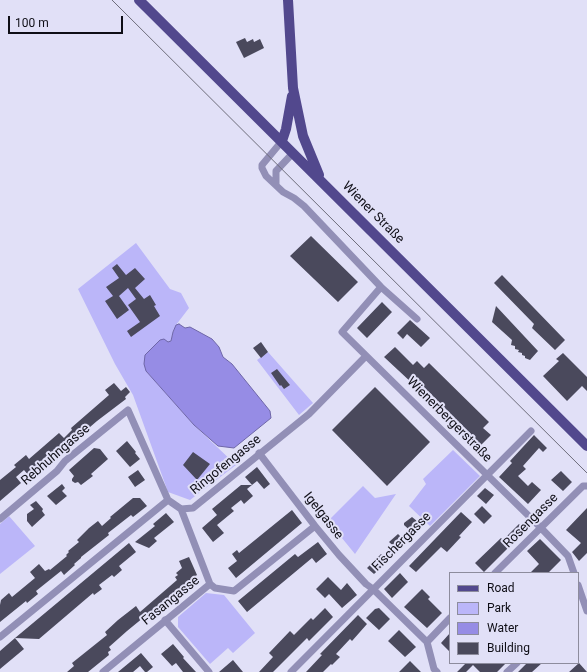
<!DOCTYPE html>
<html>
<head>
<meta charset="utf-8">
<style>
  body { margin:0 }
  #map { position:relative; width:587px; height:672px; overflow:hidden; background:#e1e0f7; font-family:Roboto,sans-serif }
  canvas { display:block }
  .legend { position:absolute; left:449px; top:572px; width:130px; height:92px; box-sizing:border-box; background:#e1e0f7; border:1px solid #8d8c9d; margin:0; padding:5px 7px; list-style:none; font-size:12px; color:#0f0e16 }
  .legend li { display:flex; align-items:center; gap:8px; height:20px }
  .legend b { width:20px; border:1px solid #8d8c9d }
  .scale { position:absolute; left:8px; top:16px; width:115px; height:18px; box-sizing:border-box; border:2px solid #0f0e16; border-top:0; padding-left:5px; font-size:12px; line-height:14px; white-space:nowrap; color:#0f0e16; -webkit-text-stroke:3px #e1e0f7; paint-order:stroke }
</style>
</head>
<body>
<div id="map">
<canvas width="587" height="672"></canvas>
<ul class="legend">
<li><b style="height:5px;background:#52488d"></b>Road</li>
<li><b style="height:11px;background:#bbb6f9"></b>Park</li>
<li><b style="height:11px;background:#968ce5"></b>Water</li>
<li><b style="height:11px;background:#4a495c"></b>Building</li>
</ul>
<div class="scale">100 m</div>
</div>
<script>
const context = document.querySelector('canvas').getContext('2d');
context.lineJoin = 'round';
function fill(path, color) {
  context.fillStyle = color;
  context.fill(path, 'evenodd');
}
function shape(rows) {
  const path = new Path2D();
  for (const r of rows) {
    path.moveTo(r[0], r[1]);
    for (let i = 2; i < r.length; i += 2) path.lineTo(r[i], r[i + 1]);
  }
  return path;
}
function stroke(path, color, width, dash) {
  context.strokeStyle = color;
  context.lineWidth = width;
  context.lineCap = dash ? 'butt' : 'round';
  context.setLineDash(dash || []);
  context.stroke(path);
}
function label(font, color, halo, rows, align = 'center') {
  context.font = font + ' Roboto,sans-serif';
  context.lineWidth = 4;
  context.setLineDash([]);
  context.textBaseline = 'middle';
  context.strokeStyle = halo;
  context.fillStyle = color;
  for (const [text, x, y, turn = 0] of rows) {
    context.save();
    context.translate(x, y);
    context.rotate((+turn || 0) * Math.PI / 180);
    context.textAlign = isNaN(turn) ? turn : align;
    if (halo) context.strokeText(text, 0, 0);
    context.fillText(text, 0, 0);
    context.restore();
  }
}
const green = shape([
  [136,243,170,289,181,293,189,308,176,325,173,332,171,341,168,342,146,371,194,425,236,465,190,500,168,492,133,395,115,364,78,289],
  [268,352,313,403,299,415,257,360],
  [453,450,480,476,430,526,409,506,426,484,423,479],
  [363,486,375,498,396,494,355,554,328,521],
  [9,516,35,546,0,574,0,524],
  [206,593,224,595,255,633,233,653,228,648,210,664,178,627,178,617]
]);
const water = shape([
  [179,324,185,328,190,327,212,339,219,347,223,357,232,364,270,411,271,418,234,448,218,446,194,425,146,371,144,364,145,355,160,340,164,339,168,342,171,341,173,332,176,325,179,324]
]);
const building = shape([
  [245,38,247,42,253,39,254,42,260,39,264,48,244,58,236,42],
  [311,236,358,282,338,302,290,256],
  [117,264,126,275,135,268,145,279,135,288,144,299,150,295,156,305,154,306,160,316,131,337,127,331,140,322,128,305,136,299,128,288,119,296,129,310,117,319,105,301,113,296,106,287,119,278,112,268],
  [502,275,565,340,555,350,532,328,534,324,494,283],
  [382,302,392,312,367,338,357,328],
  [496,306,538,351,530,360,525,358,525,356,522,355,522,353,518,352,519,350,515,349,515,346,511,345,512,340,492,322],
  [410,320,430,338,421,347,407,334,403,339,397,333],
  [261,342,268,352,261,358,253,348],
  [395,347,413,365,417,361,424,368,429,363,489,422,483,428,491,435,478,448,467,437,471,434,417,380,413,384,384,357],
  [563,353,587,377,587,391,582,386,567,401,543,376,559,361,556,359],
  [277,369,290,385,284,389,281,385,280,386,271,373],
  [114,383,121,391,126,387,130,392,125,397,126,399,97,421,47,464,46,462,29,476,24,470,16,477,21,483,0,501,0,480,16,467,14,465,26,455,29,459,59,433,64,438,72,430,71,428,109,395,105,390],
  [375,387,430,442,387,486,332,430],
  [534,435,547,448,543,452,539,448,523,466,526,469,518,476,528,486,532,482,541,490,528,504,499,477,512,463,510,461],
  [127,441,136,452,135,453,140,459,130,467,116,451],
  [94,448,100,449,108,459,91,474,93,476,81,485,78,482,75,483,72,481,72,479,74,476,69,470],
  [193,452,210,464,197,480,183,465],
  [257,467,270,484,264,489,257,481,247,489,253,496,244,504,241,500,231,508,234,511,217,525,224,533,213,542,202,528,217,515,212,509,241,485,252,485,245,477],
  [138,470,145,480,135,487,128,477],
  [561,471,572,482,563,491,551,480],
  [62,484,65,488,62,491,67,496,56,505,47,496],
  [485,488,494,495,486,504,477,496],
  [133,498,140,498,147,506,133,517,131,515,108,533,109,535,81,557,81,558,74,564,75,565,64,575,61,571,36,591,38,594,27,603,26,601,0,622,0,605,1,600,9,593,12,597,35,578,30,572,39,564,45,571,49,569,50,570,67,556,66,555,69,552,68,551,79,542,77,540,89,528,98,521,102,526,111,518,110,517],
  [36,501,43,509,42,511,45,515,32,527,27,521,27,514,34,509,30,505],
  [482,506,492,516,484,524,474,514],
  [587,508,587,553,579,561,572,552,581,543,566,530],
  [292,510,302,523,236,578,228,568,237,561,232,554,237,550,239,553],
  [461,512,472,522,459,536,461,537,447,552,441,547,416,572,409,566],
  [166,513,174,522,154,538,157,541,149,548,135,542,155,526,153,524],
  [412,517,423,526,415,535,404,525,404,523],
  [519,524,526,530,484,572,475,563,501,538,503,540],
  [398,534,406,542,398,550,389,542],
  [540,539,561,560,548,573,530,573,539,564,527,551],
  [318,542,327,554,316,563,312,558,247,612,238,601,295,554,298,557],
  [129,543,136,552,119,566,122,570,114,577,112,575,99,585,102,589,94,595,93,593,39,639,15,638],
  [381,554,388,561,374,574,367,568],
  [189,557,197,575,185,584,187,585,181,590,184,593,153,618,149,613,127,631,109,647,111,650,108,652,109,655,88,672,67,672,74,666,72,663,107,635,105,632,118,620,136,606,140,612,177,580,175,577,178,575,176,573,182,568,179,561],
  [400,573,408,582,392,598,384,589],
  [328,577,341,590,347,583,357,595,342,608,329,594,325,598,316,589],
  [422,589,430,597,428,599,442,613,427,628,404,607],
  [325,608,333,617,309,641,307,638,273,672,259,672,273,657,269,653,290,631,294,635,311,618,313,620],
  [379,608,390,619,379,630,366,618,375,609],
  [358,615,367,624,352,641,350,639,336,654,340,657,332,665,331,664,323,672,306,672,322,655,320,654],
  [399,630,416,647,405,657,388,641],
  [450,633,450,652,441,643],
  [15,638,24,649,0,669,0,651],
  [173,644,184,657,183,658,196,672,183,672,176,663,172,666,161,654],
  [141,653,153,667,147,672,145,672,140,666,133,672,118,672],
  [233,660,243,672,219,672],
  [410,661,421,672,399,672],
  [466,663,506,663,497,672,480,672,473,665,466,672,457,672],
  [527,663,542,663,532,672,518,672],
  [579,663,587,672,569,672]
]);
const minor = shape([
  [282,141,262,165,262,168,266,176,283,192,294,198,304,206,381,287,417,319],
  [276,185,276,171,293,153],
  [381,287,342,332,541,528,568,556,574,573],
  [259,453,315,526,339,555,366,584,373,589,427,642,434,669,437,672],
  [181,509,210,584],
  [0,519,57,471,65,461,128,410,168,500],
  [495,573,583,486,587,486],
  [578,585,587,611],
  [165,620,209,672],
  [0,637,168,500,181,509,193,508,309,414,366,356],
  [427,642,450,618],
  [103,672,210,584,215,588,234,591,315,526],
  [291,672,531,431],
  [507,672,517,663]
]);
const primary = shape([
  [139,0,587,446],
  [288,0,293,88,303,136,319,175],
  [282,141,286,129,292,96]
]);
const tram = shape([
  [112,0,587,473]
]);
const streetNames = [
  ["Wiener Straße",373,213,45],
  ["Wienerbergerstraße",449,420,45],
  ["Rebhuhngasse",56,455,-41],
  ["Ringofengasse",226,465,-39],
  ["Igelgasse",323,516,52],
  ["Rosengasse",531,521,-45],
  ["Fischergasse",402,542,-45],
  ["Fasangasse",171,601,-39]
];
fill(green, '#bbb6f9');
fill(water, '#968ce5');
stroke(water, '#6e66a7', 1);
fill(building, '#4a495c');
stroke(minor, '#928fb6', 7);
stroke(primary, '#52488d', 10);
stroke(tram, '#6e6d7b', 1);
label('13px', '#0f0e16', '#e1e0f7', streetNames);
</script>
</body>
</html>
